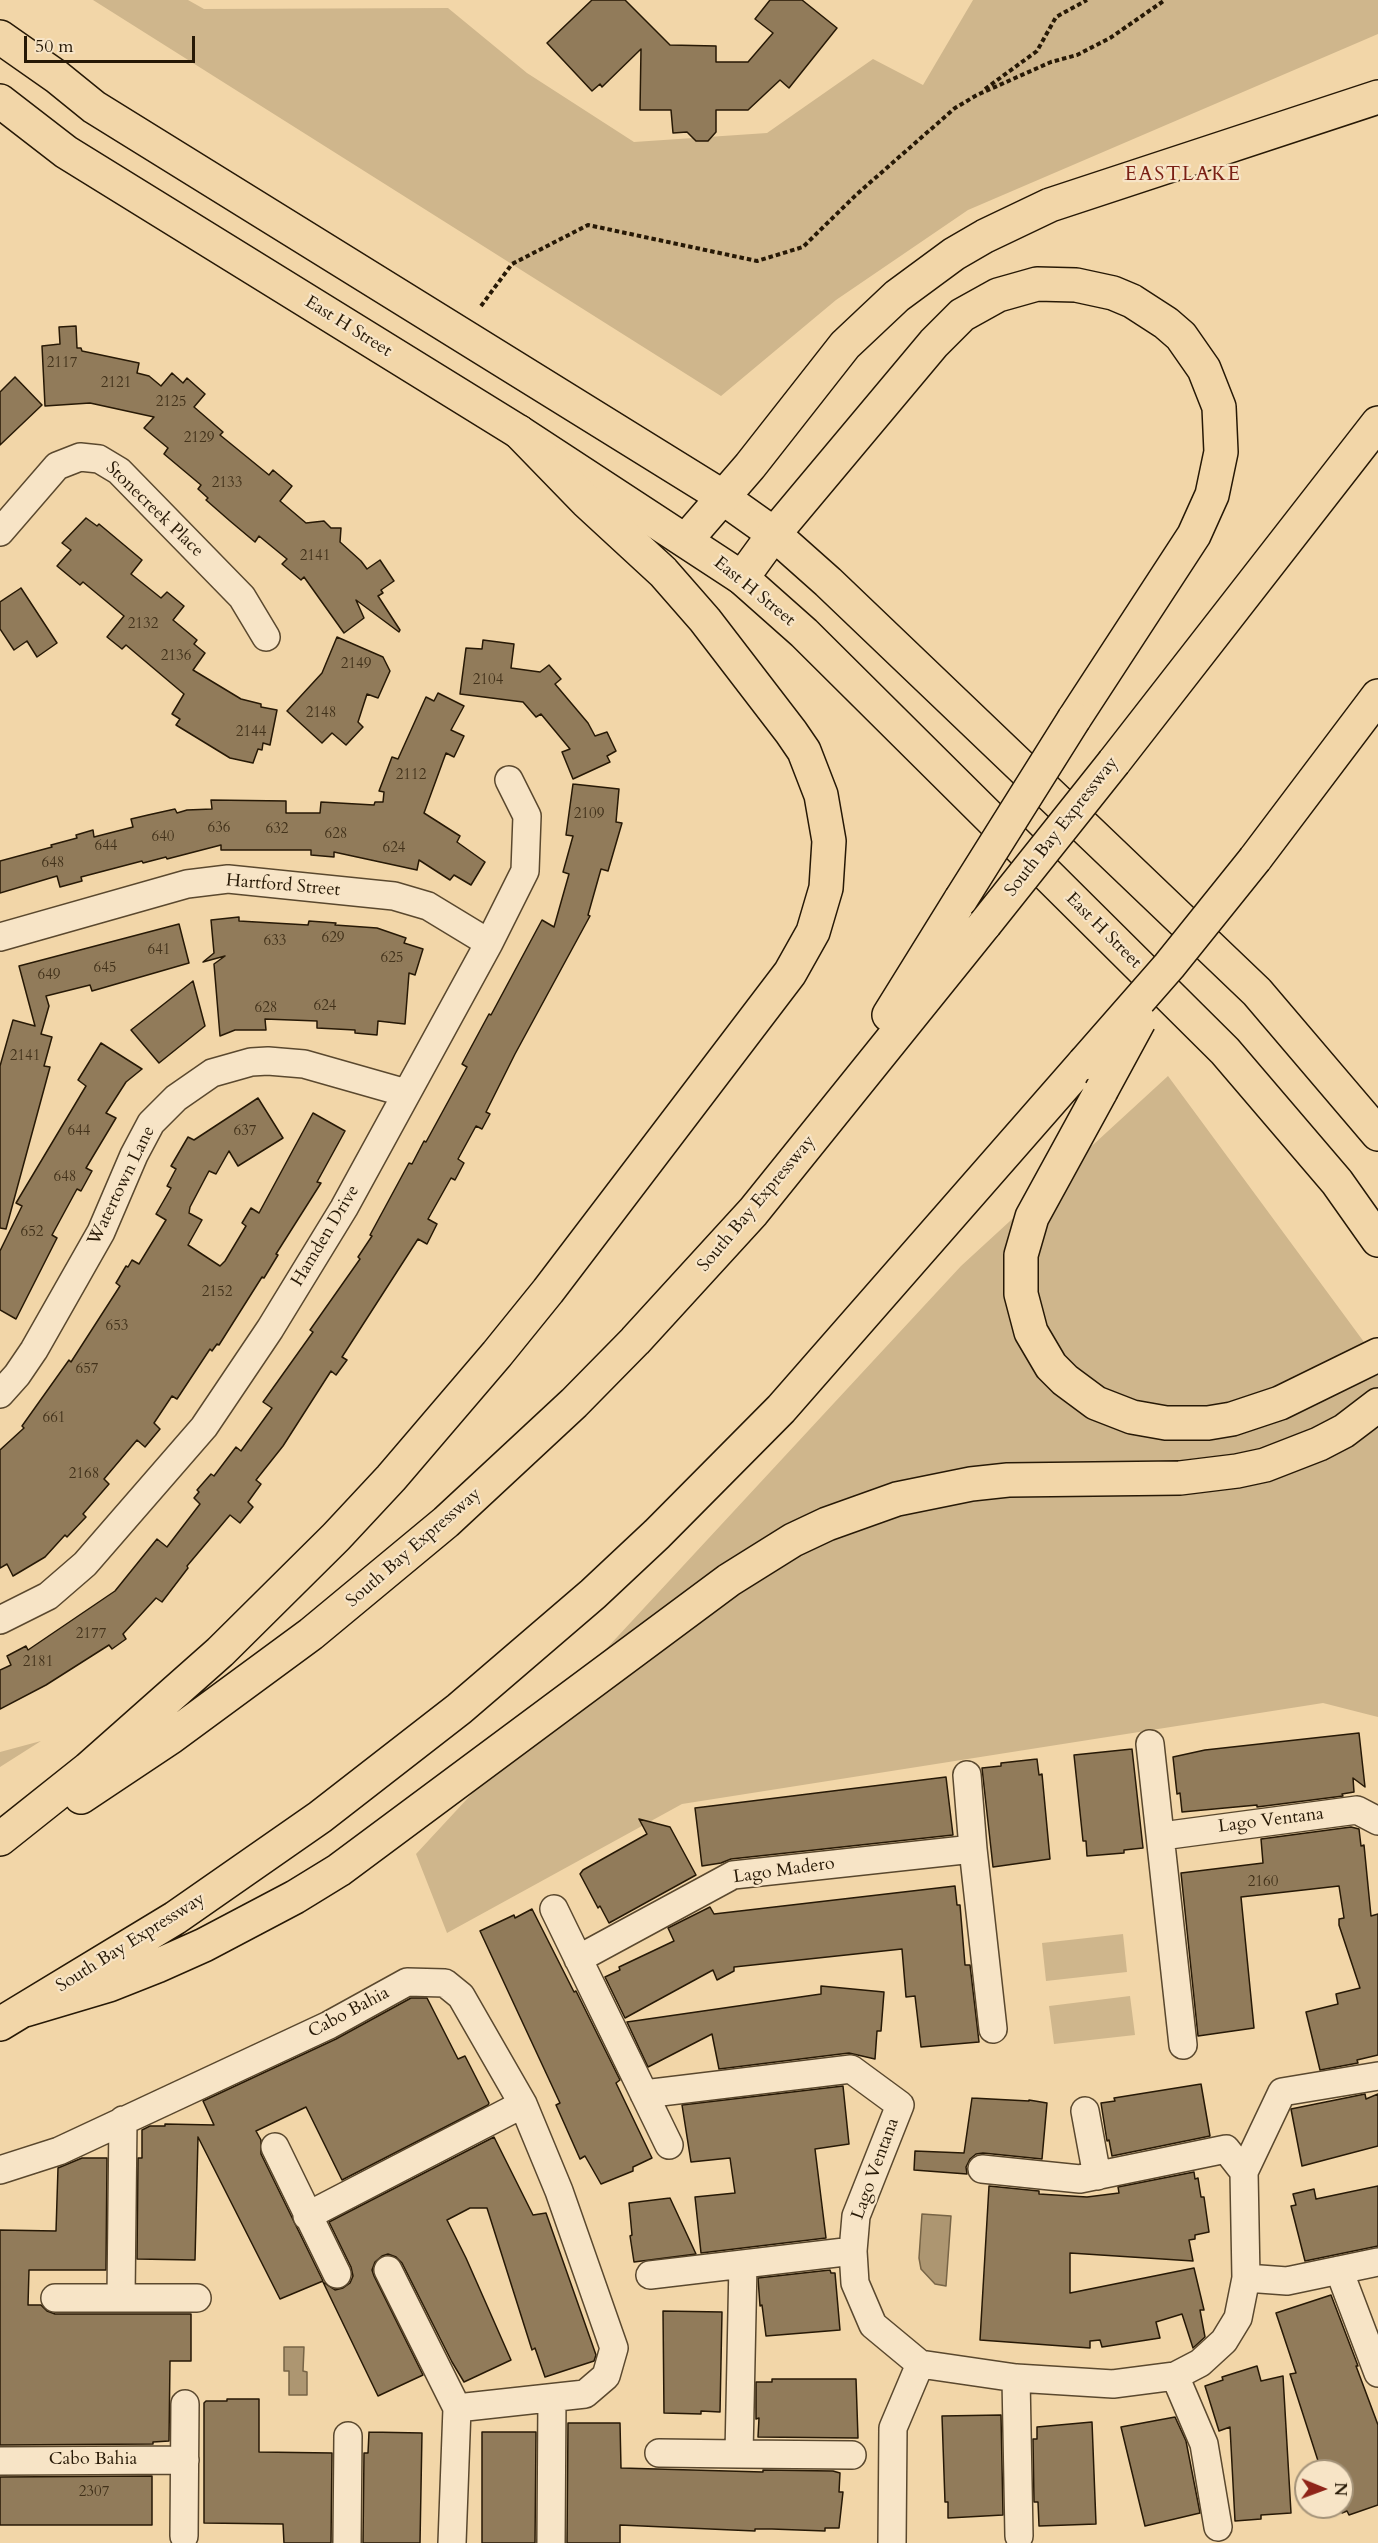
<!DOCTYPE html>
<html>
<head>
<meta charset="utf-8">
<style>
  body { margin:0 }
  #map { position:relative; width:1378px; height:2543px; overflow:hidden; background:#f2d6a8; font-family:Cardo,serif }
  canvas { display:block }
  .north { position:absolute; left:1294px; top:2459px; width:60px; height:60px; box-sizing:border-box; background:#f7e4c6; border:2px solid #a49379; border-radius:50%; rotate:91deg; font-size:16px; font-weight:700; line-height:24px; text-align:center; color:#271906 }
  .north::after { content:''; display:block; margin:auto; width:21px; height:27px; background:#8f2418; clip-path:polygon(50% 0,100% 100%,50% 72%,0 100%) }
  .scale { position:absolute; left:24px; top:36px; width:171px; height:27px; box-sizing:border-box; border:3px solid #271906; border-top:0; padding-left:8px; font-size:18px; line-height:21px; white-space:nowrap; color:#271906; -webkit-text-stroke:4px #f7e4c6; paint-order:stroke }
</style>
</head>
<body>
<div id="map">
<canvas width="1378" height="2543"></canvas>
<div class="north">N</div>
<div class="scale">50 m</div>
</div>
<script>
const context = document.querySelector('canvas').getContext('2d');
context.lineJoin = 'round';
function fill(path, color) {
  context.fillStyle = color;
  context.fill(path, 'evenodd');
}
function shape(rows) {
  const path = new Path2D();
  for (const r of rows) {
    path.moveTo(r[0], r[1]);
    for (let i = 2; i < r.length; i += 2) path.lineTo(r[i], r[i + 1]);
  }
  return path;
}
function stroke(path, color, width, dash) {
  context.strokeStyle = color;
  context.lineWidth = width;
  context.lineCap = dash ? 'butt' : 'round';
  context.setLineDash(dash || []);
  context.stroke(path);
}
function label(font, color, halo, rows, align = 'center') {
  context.font = font + ' Cardo,serif';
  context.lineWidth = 4.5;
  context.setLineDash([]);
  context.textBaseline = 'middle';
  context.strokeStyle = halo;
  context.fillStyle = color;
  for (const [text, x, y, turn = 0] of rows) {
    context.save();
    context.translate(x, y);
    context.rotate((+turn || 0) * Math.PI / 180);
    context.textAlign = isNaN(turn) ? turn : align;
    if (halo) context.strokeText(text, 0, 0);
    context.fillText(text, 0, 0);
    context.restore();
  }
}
const green = shape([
  [93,0,188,0,204,9,448,8,527,73,634,142,767,133,873,59,923,85,973,0,1378,0,1378,34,968,210,836,300,721,396],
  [1168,1076,1378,1361,1378,1717,1323,1703,682,1804,447,1933,416,1854,961,1266],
  [41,1741,0,1767,0,1752],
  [1123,1934,1127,1972,1046,1981,1042,1943],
  [1130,1996,1135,2035,1054,2044,1049,2006]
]);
const water = shape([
  [922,2214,951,2216,946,2286,935,2284,921,2269,919,2258,922,2214],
  [284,2347,304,2347,303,2371,307,2372,307,2395,289,2395,289,2371,284,2371,284,2347]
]);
const building = shape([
  [592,0,625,0,670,45,716,46,716,62,748,62,773,33,755,19,770,0,802,0,837,28,789,88,780,80,748,110,716,110,716,132,708,141,696,141,687,132,673,133,671,110,640,110,641,49,602,87,600,84,592,91,547,43,592,0],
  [76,326,77,348,81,348,82,351,139,363,137,373,149,376,161,386,172,373,183,383,187,378,205,394,194,407,223,432,220,435,269,475,273,470,292,486,280,501,306,523,324,521,331,528,341,528,340,542,361,561,367,569,380,560,394,581,381,590,383,593,378,596,400,630,399,632,356,600,364,618,344,633,304,577,301,580,282,564,287,559,259,536,255,542,230,521,206,500,208,498,198,489,201,485,164,454,168,448,144,428,154,417,90,403,45,406,42,346,60,344,59,327,76,326],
  [15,377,42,405,0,445,0,392,15,377],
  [86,518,97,526,99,524,142,560,131,574,161,598,167,592,184,606,173,620,197,640,194,644,205,653,193,670,241,699,261,704,261,707,277,710,270,745,263,743,262,750,258,749,253,763,230,758,176,725,180,719,172,714,184,694,126,645,122,649,107,637,124,616,83,582,80,585,57,566,71,550,62,543,86,518],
  [21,588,57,643,37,657,27,641,14,650,0,629,0,602,21,588],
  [337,637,383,657,390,671,378,698,367,694,358,722,363,727,346,745,332,733,322,743,287,711,322,673,337,637],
  [483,640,514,644,511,668,540,672,549,665,561,679,555,684,588,723,595,736,607,732,616,751,607,756,610,762,573,779,562,752,570,749,541,714,536,717,523,702,460,694,466,648,482,649,483,640],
  [438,693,464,706,451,730,464,736,454,757,446,753,424,813,460,836,457,842,485,862,471,885,454,875,450,880,419,860,417,870,334,852,334,857,311,855,311,850,221,850,221,845,167,859,166,857,143,863,142,861,81,877,82,881,60,887,57,876,0,893,0,861,52,847,51,845,77,838,76,835,93,830,94,837,133,827,131,819,148,815,175,809,177,813,187,810,212,809,211,800,286,801,286,813,320,813,321,802,374,805,375,802,383,802,384,792,379,791,392,757,398,759,426,697,434,701,438,693],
  [573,784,619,789,616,822,622,823,608,871,601,869,588,915,590,916,515,1054,486,1112,490,1114,482,1129,476,1126,458,1159,464,1163,455,1180,451,1178,428,1219,437,1224,427,1244,418,1239,342,1357,347,1360,336,1375,331,1371,283,1446,256,1480,261,1484,248,1502,253,1507,240,1523,230,1515,187,1566,188,1568,162,1602,156,1598,123,1634,126,1639,112,1649,109,1645,46,1685,0,1709,0,1670,11,1665,7,1656,26,1646,28,1650,115,1591,157,1539,167,1547,200,1504,194,1498,199,1492,197,1490,211,1474,214,1476,236,1447,241,1451,272,1408,263,1402,313,1332,310,1330,360,1259,358,1257,372,1236,370,1235,409,1163,412,1164,424,1141,426,1142,467,1067,462,1064,489,1014,491,1015,542,920,554,927,569,874,563,872,573,836,566,835,573,784],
  [239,917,239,921,308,925,309,921,336,923,335,925,377,928,406,938,404,943,423,949,415,975,409,973,405,1024,378,1021,377,1035,355,1033,355,1030,317,1028,317,1021,265,1019,266,1030,235,1030,220,1036,214,964,225,956,203,962,214,953,211,920,239,917],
  [179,924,189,963,92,991,90,985,46,996,49,1006,41,1034,52,1037,44,1066,50,1067,6,1229,0,1228,0,1066,13,1020,35,1026,19,966,179,924],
  [193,981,205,1026,159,1063,131,1030,193,981],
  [101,1043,142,1069,126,1082,106,1113,116,1118,86,1168,92,1171,81,1191,77,1189,52,1235,57,1238,16,1319,0,1310,0,1251,22,1206,16,1203,86,1086,78,1080,101,1043],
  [258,1098,283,1138,238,1166,229,1151,216,1174,209,1171,190,1207,189,1213,202,1220,188,1245,220,1266,225,1261,246,1226,242,1223,251,1208,259,1213,313,1113,345,1131,317,1182,321,1183,276,1254,278,1255,264,1278,262,1277,219,1345,217,1344,212,1351,210,1349,177,1399,172,1396,154,1423,160,1429,145,1447,137,1440,104,1479,109,1484,83,1514,86,1517,67,1537,65,1535,45,1557,13,1576,7,1564,0,1568,0,1450,24,1428,22,1426,69,1360,71,1362,120,1286,116,1283,126,1266,128,1267,132,1260,139,1264,166,1220,156,1214,171,1188,167,1186,176,1169,171,1166,188,1137,194,1140,258,1098],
  [1359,1733,1365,1787,1353,1778,1354,1792,1342,1794,1343,1796,1257,1807,1257,1805,1182,1812,1180,1793,1177,1794,1173,1757,1205,1750,1359,1733],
  [1132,1749,1143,1848,1124,1850,1124,1853,1087,1856,1086,1841,1083,1841,1074,1755,1132,1749],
  [1037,1759,1039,1775,1042,1774,1050,1859,993,1867,982,1768,1001,1766,1001,1763,1037,1759],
  [946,1777,953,1835,731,1859,721,1863,702,1866,695,1808,946,1777],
  [639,1819,670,1827,696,1875,609,1923,600,1906,598,1908,580,1874,583,1870,647,1834,639,1819],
  [1351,1827,1359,1829,1361,1846,1364,1845,1371,1916,1378,1914,1378,2055,1357,2060,1358,2063,1320,2070,1306,2012,1338,2004,1336,1994,1360,1988,1339,1925,1339,1919,1344,1918,1339,1886,1241,1897,1254,2028,1198,2036,1181,1873,1263,1863,1261,1839,1351,1827],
  [955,1886,957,1905,960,1905,965,1965,970,1965,979,2042,921,2047,915,1996,906,1997,902,1949,734,1967,734,1971,717,1980,713,1970,625,2018,605,1977,620,1970,619,1967,674,1941,668,1928,710,1907,714,1914,955,1886],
  [532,1909,574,1992,576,1991,620,2080,616,2083,652,2158,633,2167,633,2171,601,2184,585,2156,580,2159,556,2105,560,2103,480,1931,514,1915,515,1918,532,1909],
  [821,1986,884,1992,881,2031,877,2031,875,2059,849,2053,719,2069,712,2034,648,2067,627,2022,821,1994,821,1986],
  [411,1998,427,1998,458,2059,465,2056,489,2103,488,2105,342,2180,306,2107,256,2131,261,2140,261,2154,323,2281,280,2299,198,2137,195,2260,137,2259,138,2158,142,2158,142,2130,150,2126,165,2126,165,2124,214,2125,203,2101,336,2039,411,1998],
  [1201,2084,1210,2136,1112,2156,1109,2140,1107,2141,1101,2103,1115,2101,1114,2098,1201,2084],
  [843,2086,849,2144,815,2149,826,2238,701,2253,695,2197,735,2193,730,2158,691,2162,682,2105,843,2086],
  [1365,2094,1366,2099,1378,2094,1378,2146,1302,2166,1291,2109,1365,2094],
  [972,2098,1029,2101,1029,2100,1047,2103,1042,2159,983,2153,976,2154,970,2159,966,2167,967,2174,914,2170,915,2151,964,2153,972,2098],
  [494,2137,533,2215,546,2213,596,2355,594,2361,545,2377,535,2348,532,2350,487,2208,470,2208,447,2220,466,2258,511,2360,464,2382,452,2362,402,2263,396,2257,388,2254,382,2256,375,2262,372,2270,374,2276,423,2375,378,2396,323,2282,335,2290,343,2288,350,2283,353,2276,351,2267,329,2222,494,2137],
  [82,2158,107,2158,106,2270,29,2270,28,2305,41,2305,47,2311,55,2314,191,2314,191,2361,170,2361,169,2441,153,2442,153,2444,0,2445,0,2230,56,2231,58,2168,82,2158],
  [1194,2172,1195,2179,1198,2178,1201,2197,1204,2197,1209,2232,1195,2235,1195,2239,1189,2240,1193,2261,1070,2253,1070,2293,1194,2268,1204,2310,1200,2310,1205,2337,1193,2348,1182,2314,1156,2322,1160,2338,1102,2347,1100,2340,1090,2341,1090,2348,980,2340,989,2186,1039,2191,1039,2194,1087,2197,1119,2193,1118,2187,1194,2172],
  [1378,2186,1378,2246,1305,2261,1291,2206,1296,2205,1293,2194,1314,2189,1316,2199,1378,2186],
  [670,2198,696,2254,634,2262,630,2236,632,2235,629,2203,670,2198],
  [830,2270,831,2273,835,2273,840,2330,766,2336,762,2305,760,2306,758,2278,830,2270],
  [1331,2295,1358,2366,1356,2366,1378,2425,1378,2505,1349,2515,1347,2511,1342,2513,1342,2471,1331,2471,1328,2464,1320,2467,1290,2374,1296,2373,1276,2313,1331,2295],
  [663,2311,722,2312,720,2412,701,2411,701,2414,664,2413,663,2311],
  [1257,2366,1261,2381,1283,2376,1291,2513,1261,2515,1261,2519,1235,2521,1230,2427,1219,2431,1205,2386,1223,2380,1222,2377,1257,2366],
  [772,2379,856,2379,858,2438,758,2437,759,2418,756,2419,756,2382,772,2382,772,2379],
  [227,2399,259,2399,259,2452,332,2453,331,2543,284,2543,283,2524,204,2523,204,2403,206,2401,227,2401,227,2399],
  [1001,2415,1003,2515,948,2518,948,2502,945,2502,942,2416,1001,2415],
  [1175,2417,1186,2441,1200,2513,1145,2526,1121,2427,1175,2417],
  [1092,2422,1096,2524,1039,2526,1038,2502,1034,2502,1033,2439,1037,2439,1037,2427,1092,2422],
  [568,2423,620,2423,621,2468,763,2472,763,2470,833,2471,840,2473,839,2492,843,2492,839,2528,825,2528,825,2531,772,2529,755,2529,755,2531,620,2525,620,2543,567,2543,568,2423],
  [369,2432,422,2433,420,2543,363,2543,364,2453,368,2453,369,2432],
  [482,2432,536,2432,535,2543,482,2543,482,2432],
  [152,2476,152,2525,0,2525,0,2477,152,2476]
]);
const path = shape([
  [985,89,1037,51,1056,17,1087,0],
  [481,306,512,264,588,225,757,261,803,247,857,194,955,108,977,95,1051,62,1077,55,1110,38,1165,0]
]);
const street = shape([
  [0,532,57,466,80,457,99,459,119,471,242,597,266,637],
  [0,937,187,884,228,879,394,896,428,906,489,943],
  [0,1394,17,1375,34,1350,101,1232,134,1155,151,1123,176,1098,212,1073,251,1062,268,1061,304,1064,406,1093],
  [0,1620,48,1596,85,1564,204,1427,270,1329,344,1208,489,943,525,871,527,816,509,780],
  [1150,1744,1183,2045],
  [1162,1836,1357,1810,1378,1821],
  [973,1849,993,2029],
  [554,1909,669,2145],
  [578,1959,733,1875,973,1849,967,1775],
  [644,2094,851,2069,900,2105,856,2216,853,2251,855,2283,873,2325,920,2364,1016,2378,1113,2384,1175,2376,1200,2363,1224,2341,1238,2318,1246,2278,1244,2172,1282,2092,1378,2076],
  [1085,2111,1097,2176],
  [275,2147,337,2274],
  [982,2169,1080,2179,1226,2149,1244,2172],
  [0,2170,59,2151,329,2025,407,1982,445,1983,461,1996,523,2104,559,2191,614,2348,606,2376,585,2394,457,2408],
  [307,2216,523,2104],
  [743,2264,739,2454,852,2455],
  [388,2270,457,2408,452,2543],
  [1339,2270,1378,2373],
  [650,2275,853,2251],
  [1246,2278,1287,2281,1378,2262],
  [121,2297,123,2120],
  [55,2298,197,2298],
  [1175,2376,1204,2444,1218,2527],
  [1016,2378,1019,2536],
  [659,2453,739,2454],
  [0,2461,185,2460],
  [184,2536,185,2404],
  [347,2543,348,2436],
  [551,2543,552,2398],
  [892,2543,893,2428,920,2364]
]);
const primary = shape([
  [0,37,57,77,94,107,712,490,774,534,828,582,1257,992,1378,1134],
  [0,101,66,152,519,432,742,578,804,633,1225,1051,1337,1182,1378,1240]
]);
const highway = shape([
  [686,540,750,466,845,345,897,296,954,254,985,236,1050,205,1378,97],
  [742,578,774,534,934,343,962,315,998,295,1037,284,1076,285,1113,293,1132,301,1166,323,1181,336,1204,369,1219,407,1221,452,1212,495,1194,535,1074,719],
  [1114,762,1378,423],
  [1255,859,1378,696],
  [889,1015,961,899],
  [1101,1091,1032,1217,1021,1255,1021,1294,1031,1332,1051,1366,1065,1380,1096,1403,1132,1417,1166,1423,1208,1423,1232,1419,1280,1403,1378,1355],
  [81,1797,171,1737,311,1634,446,1522,574,1403,635,1341,753,1212,985,924],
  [0,1839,88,1769,220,1652,336,1537,391,1478,497,1354,548,1291,790,973,813,932,826,888,829,841,821,795,804,751,791,732,705,620,663,572,586,501,519,432],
  [25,2010,109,1985,157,1966,204,1945,295,1897,339,1870,729,1580,793,1540,827,1524,897,1499,971,1484,1008,1480,1180,1478,1237,1471,1265,1465,1319,1444,1344,1431,1378,1405],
  [0,2024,175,1918,320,1817,459,1709,593,1594,657,1534,781,1409,1084,1063]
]);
const highwayBridge = shape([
  [961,899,1074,719],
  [985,924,1114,762],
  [1084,1063,1169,966,1255,859],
  [1101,1091,1139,1021]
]);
const numberNames = [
  ["2117",62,364],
  ["2121",116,384],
  ["2125",171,403],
  ["2129",199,439],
  ["2133",227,484],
  ["2141",315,557],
  ["2132",143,625],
  ["2136",176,657],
  ["2149",356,665],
  ["2104",488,681],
  ["2148",321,714],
  ["2144",251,733],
  ["2112",411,776],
  ["2109",589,815],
  ["636",219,829],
  ["632",277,830],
  ["628",336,835],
  ["640",163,838],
  ["644",106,847],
  ["624",394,849],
  ["648",53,864],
  ["629",333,939],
  ["633",275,942],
  ["641",159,951],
  ["625",392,959],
  ["645",105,969],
  ["649",49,976],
  ["624",325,1007],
  ["628",266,1009],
  ["2141",25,1057],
  ["644",79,1132],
  ["637",245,1132],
  ["648",65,1178],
  ["652",32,1233],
  ["2152",217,1293],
  ["653",117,1327],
  ["657",87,1370],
  ["661",54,1419],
  ["2168",84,1475],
  ["2177",91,1635],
  ["2181",38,1663],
  ["2160",1263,1883],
  ["2307",94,2493]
];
const streetNames = [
  ["East H Street",348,327,32],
  ["Stonecreek Place",154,510,44],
  ["East H Street",754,592,39],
  ["South Bay Expressway",1062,827,-52],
  ["Hartford Street",283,886,5],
  ["East H Street",1103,931,45],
  ["Watertown Lane",122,1186,-64],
  ["South Bay Expressway",757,1204,-50],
  ["Hamden Drive",326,1236,-59],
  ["South Bay Expressway",414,1548,-41],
  ["Lago Ventana",1271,1821,-7],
  ["Lago Madero",784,1871,-8],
  ["South Bay Expressway",131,1943,-32],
  ["Cabo Bahia",349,2013,-28],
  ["Lago Ventana",876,2169,-70],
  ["Cabo Bahia",93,2460]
];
const neighbourhoodNames = [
  ["EASTLAKE",1183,175]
];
fill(green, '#cfb68c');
fill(water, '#ad9671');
stroke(water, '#776446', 1.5);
fill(building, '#917b5a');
stroke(building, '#271906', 1.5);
stroke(street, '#5a482e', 30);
stroke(primary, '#271906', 36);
stroke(highway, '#271906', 36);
stroke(path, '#271906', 4, [4.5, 3]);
stroke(street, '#f7e4c6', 27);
stroke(primary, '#f2d6a8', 33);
stroke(highway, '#f2d6a8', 33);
stroke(highwayBridge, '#271906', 36, []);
stroke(highwayBridge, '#f2d6a8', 33);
label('15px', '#42321b', null, numberNames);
label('18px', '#271906', '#f7e4c6', streetNames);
context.letterSpacing = '1.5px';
label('20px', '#7a1f14', '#f7e4c6', neighbourhoodNames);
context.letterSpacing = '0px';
</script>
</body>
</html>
